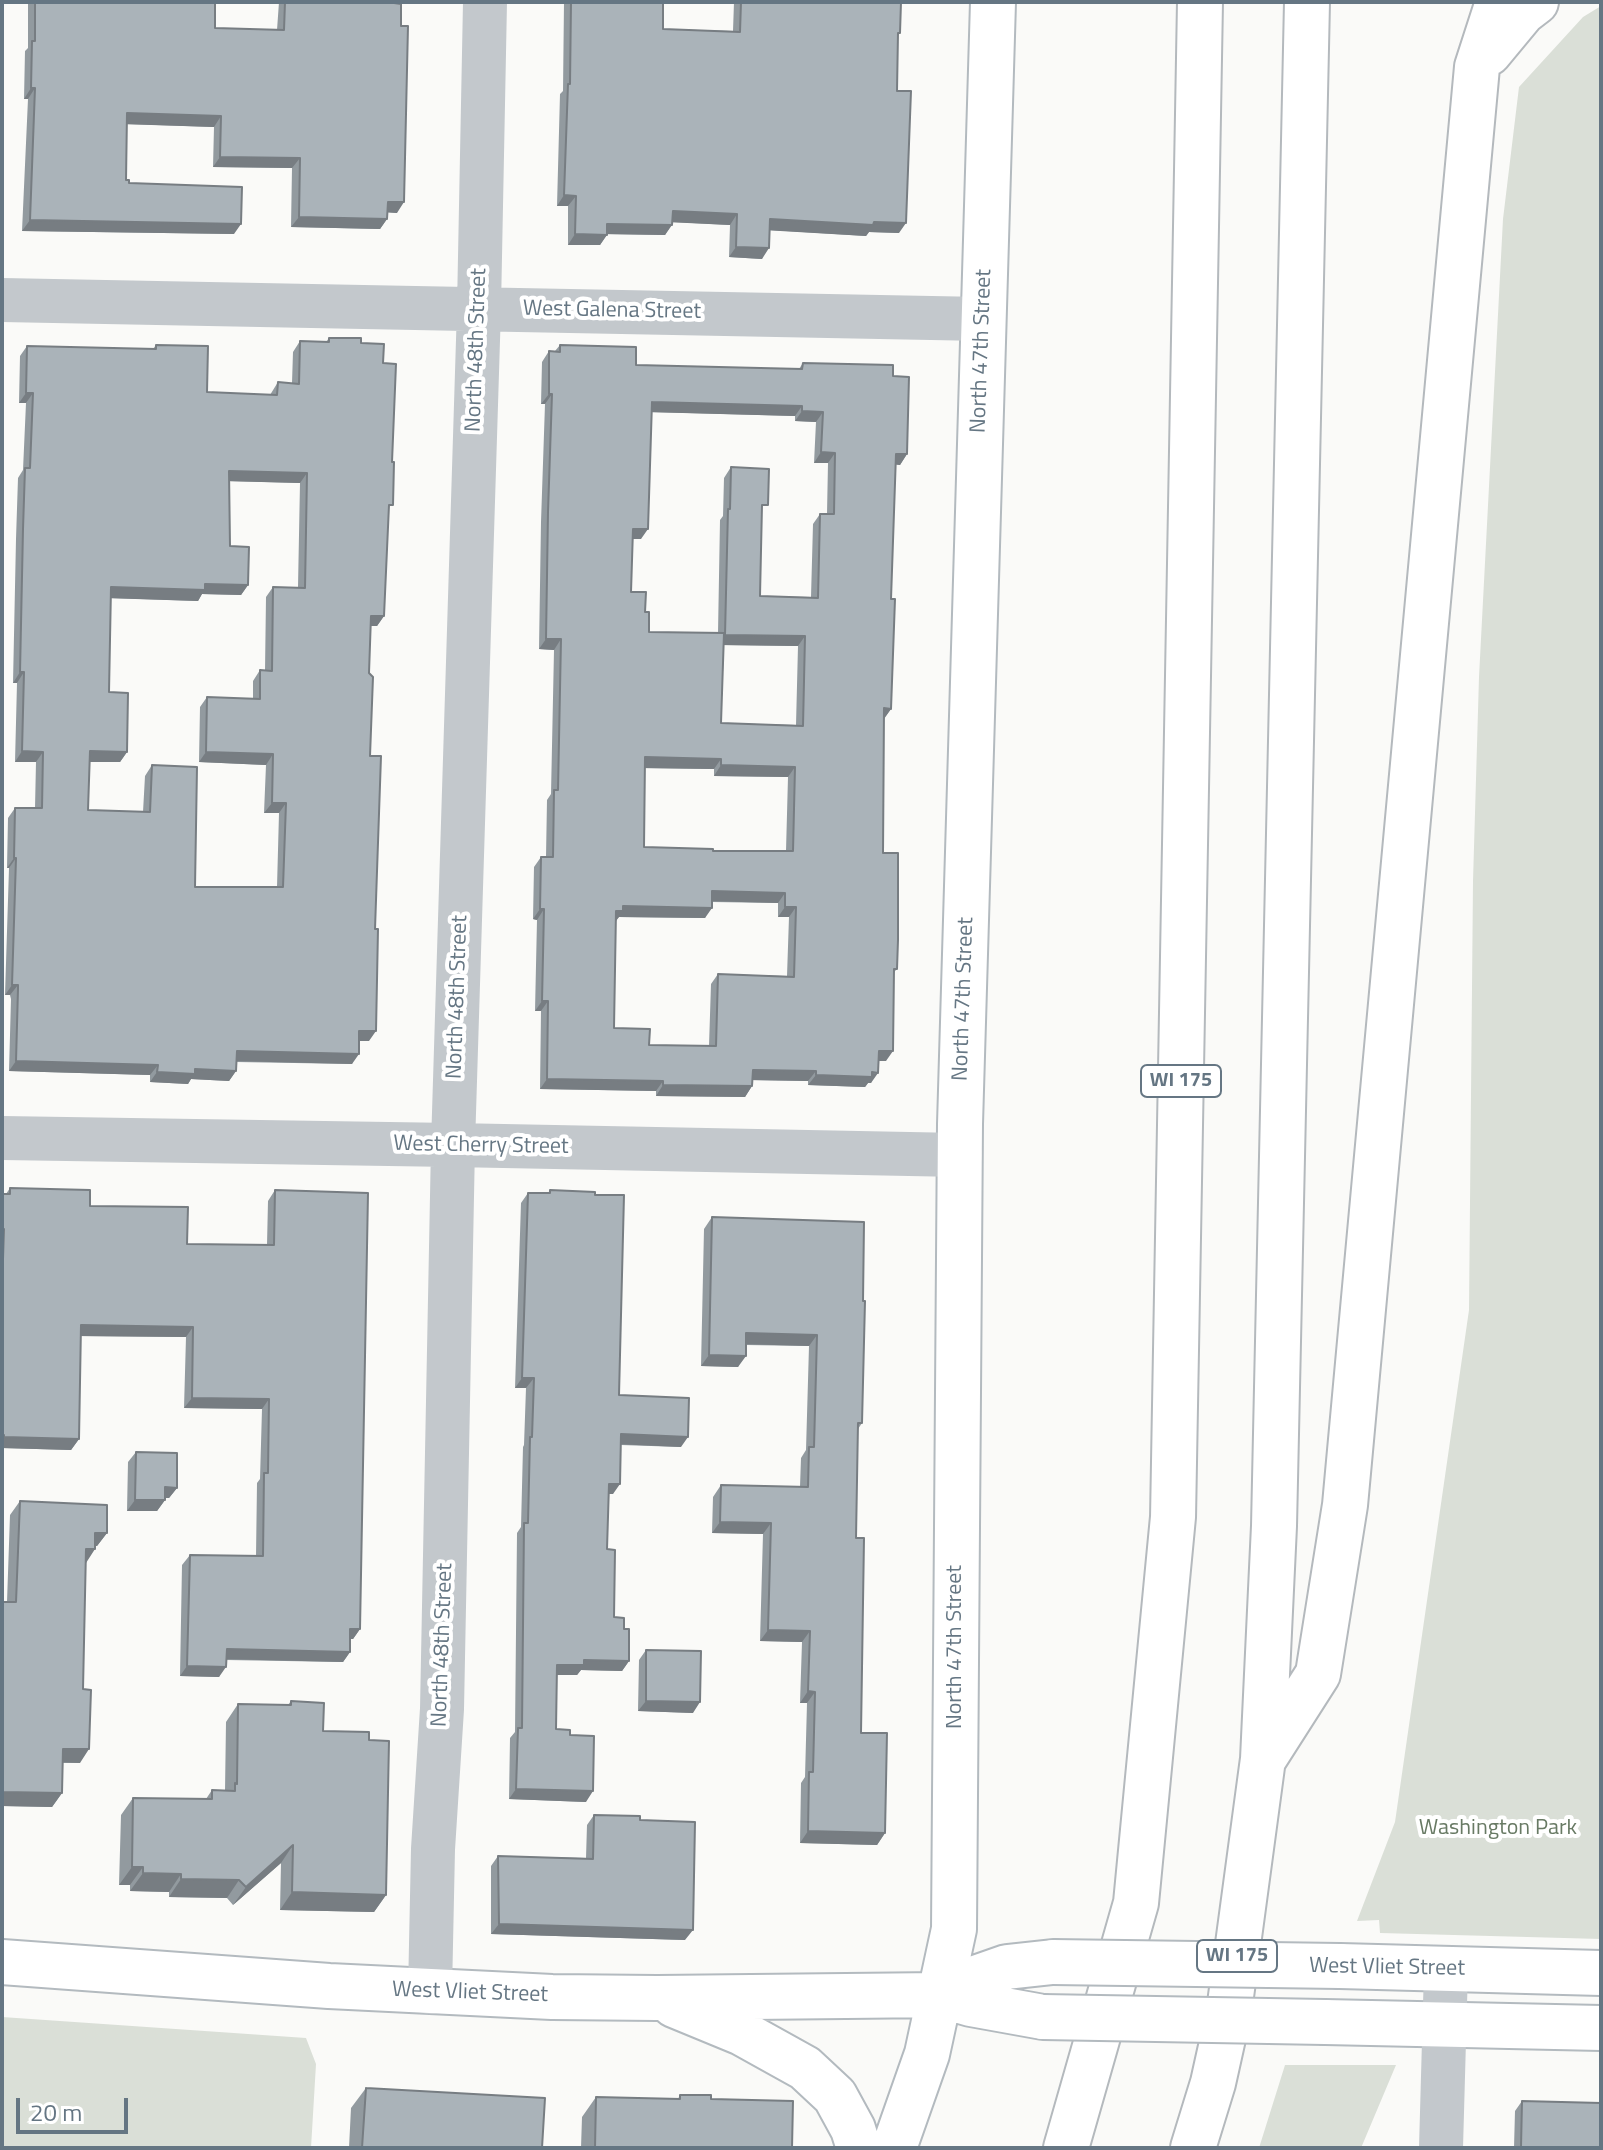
<!DOCTYPE html>
<html>
<head>
<meta charset="utf-8">
<style>
  body { margin:0 }
  #map { position:relative; width:1603px; height:2150px; overflow:hidden; background:#fafaf8; font-family:"Titillium Web",sans-serif }
  canvas { display:block }
  .frame { position:absolute; inset:0; border:4px solid #657683; pointer-events:none }
  .scale { position:absolute; left:16px; top:2098px; width:112px; height:36px; box-sizing:border-box; border:4px solid #657683; border-top:0; padding-left:10px; font-size:24px; line-height:28px; white-space:nowrap; color:#657683; -webkit-text-stroke:6px #fff; paint-order:stroke }
</style>
</head>
<body>
<div id="map">
<canvas width="1603" height="2150"></canvas>
<div class="frame"></div>
<div class="scale">20 m</div>
</div>
<script>
const context = document.querySelector('canvas').getContext('2d');
context.lineJoin = 'round';
function fill(path, color) {
  context.fillStyle = color;
  context.fill(path, 'evenodd');
}
function shape(rows) {
  const path = new Path2D();
  for (const r of rows) {
    path.moveTo(r[0], r[1]);
    for (let i = 2; i < r.length; i += 2) path.lineTo(r[i], r[i + 1]);
  }
  return path;
}
function stroke(path, color, width, dash) {
  context.strokeStyle = color;
  context.lineWidth = width;
  context.lineCap = dash ? 'butt' : 'round';
  context.setLineDash(dash || []);
  context.stroke(path);
}
function label(font, color, halo, rows, align = 'center') {
  context.font = font + ' "Titillium Web",sans-serif';
  context.lineWidth = 8;
  context.setLineDash([]);
  context.textBaseline = 'middle';
  context.strokeStyle = halo;
  context.fillStyle = color;
  for (const [text, x, y, turn = 0] of rows) {
    context.save();
    context.translate(x, y);
    context.rotate((+turn || 0) * Math.PI / 180);
    context.textAlign = isNaN(turn) ? turn : align;
    if (halo) context.strokeText(text, 0, 0);
    context.fillText(text, 0, 0);
    context.restore();
  }
}
const green = shape([
  [1601,6,1601,1939,1380,1933,1379,1920,1357,1921,1395,1822,1469,1310,1473,881,1479,677,1503,219,1519,87,1583,17],
  [2,2017,306,2038,316,2064,311,2148,2,2148],
  [1285,2065,1396,2065,1361,2148,1259,2148]
]);
const street = shape([
  [2,300,983,319],
  [2,1138,453,1145,960,1155],
  [430,1992,433,1849,442,1709,453,1145,479,308,485,2],
  [1441,2148,1446,1969]
]);
const secondary = shape([
  [2,1962,329,1986,552,1997,657,1998,940,1995,971,2004,1043,2017],
  [1340,1966,1601,1973],
  [940,1995,967,1981,1007,1967,1053,1962],
  [674,2005,742,2033,805,2068,835,2096,853,2129,859,2148],
  [1325,2022,1601,2028],
  [894,2148,927,2054,954,1929,960,1124,993,2]
]);
const highway = shape([
  [1489,53,1523,12,1536,2],
  [1265,1757,1318,1674,1345,1505,1477,67,1498,2],
  [1066,2148,1136,1903,1173,1517,1200,2],
  [1193,2148,1213,2083,1229,2011,1263,1759,1274,1526,1307,2]
]);
const secondaryBridge = shape([
  [1053,1962,1340,1966],
  [1043,2017,1325,2022]
]);
const wall = shape([
  [28,2,215,2,215,28,277,30,279,2,394,2,397,213,387,212,387,219,380,229,291,227,292,168,213,167,214,127,127,124,126,180,129,183,234,234,22,231,28,99,24,99,25,51,28,48],
  [564,2,663,2,663,29,733,31,734,2,901,2,898,36,897,91,899,233,869,232,866,236,770,230,762,259,729,257,730,225,673,222,665,235,607,234,600,245,568,245,568,206,557,206,560,94,563,91],
  [329,338,361,343,383,363,388,512,384,616,377,626,370,626,369,673,370,756,369,1041,359,1041,352,1064,236,1062,236,1071,229,1081,191,1079,188,1084,150,1082,150,1075,9,1071,11,999,10,995,5,995,9,868,7,868,8,818,15,808,35,808,36,762,15,762,17,683,13,683,16,539,18,478,23,470,26,403,19,403,20,356,27,346,153,349,156,345,207,392,270,395,278,382,292,383,293,352,300,341,326,342],
  [229,481,300,483,298,587,273,587,266,597,265,671,260,670,253,681,253,699,207,697,200,707,199,762,266,765,264,813,279,813,277,887,195,887,152,765,145,776,143,812,88,810,89,762,120,762,127,752,109,692,111,598,198,601,202,594,241,595,248,585,230,546],
  [560,345,636,365,799,369,803,363,893,376,907,454,900,465,895,464,891,599,891,709,884,718,883,853,897,969,894,972,886,1061,878,1061,871,1083,868,1083,865,1087,808,1085,808,1081,753,1080,752,1086,745,1097,656,1096,656,1091,540,1089,541,1011,535,1011,537,920,533,919,534,867,541,857,546,857,547,800,551,794,554,650,539,649,541,522,545,404,541,404,542,362,549,351,555,351],
  [651,412,795,416,795,421,816,422,814,463,828,463,827,514,820,514,813,524,811,597,760,596,762,514,731,467,724,478,723,516,720,520,718,633,649,632,645,612,631,592,632,539,641,539],
  [724,645,798,646,796,725,721,723],
  [645,768,714,769,714,776,788,777,786,851,713,851,644,847],
  [712,902,778,903,778,917,789,917,787,976,718,974,711,984,709,1046,649,1045,614,1028,615,921,619,917,705,918],
  [10,1188,90,1206,187,1244,267,1245,268,1201,275,1190,360,1629,353,1639,350,1639,350,1652,343,1662,226,1660,219,1677,180,1676,182,1565,190,1555,256,1556,257,1483,260,1479,262,1409,184,1408,186,1337,81,1336,79,1439,71,1450,2,1448,2,1194,6,1194],
  [550,1190,619,1395,681,1447,621,1445,613,1494,609,1494,607,1549,614,1617,624,1629,629,1661,622,1671,581,1670,577,1675,557,1675,556,1729,570,1735,586,1802,509,1799,510,1738,515,1732,517,1533,521,1527,523,1447,524,1445,526,1388,515,1388,521,1203,528,1193,548,1193],
  [712,1217,864,1222,862,1423,858,1429,856,1538,861,1733,885,1833,877,1845,800,1843,801,1783,805,1777,807,1703,800,1703,802,1642,760,1641,763,1534,712,1533,713,1497,721,1485,800,1487,801,1458,806,1450,809,1346,746,1345,738,1367,701,1366,704,1229],
  [136,1452,177,1488,169,1498,165,1498,165,1500,157,1511,127,1511,128,1462],
  [20,1501,107,1533,97,1546,95,1546,85,1563,80,1763,62,1763,62,1793,52,1807,2,1806,2,1604,3,1602,7,1602,10,1515],
  [646,1650,693,1713,638,1711,639,1660],
  [291,1701,323,1731,369,1740,386,1895,374,1912,280,1910,281,1863,233,1905,227,1898,169,1897,169,1892,130,1891,130,1885,119,1885,121,1815,133,1798,206,1799,212,1790,225,1791,226,1722,238,1704,288,1705],
  [594,1815,640,1820,685,1940,491,1934,491,1866,498,1856,586,1858,587,1825],
  [366,2088,542,2148,349,2148,351,2108],
  [680,2095,711,2099,792,2148,581,2148,582,2117,596,2097,678,2099],
  [1522,2101,1601,2148,1514,2148,1515,2111]
]);
const shadedWall = shape([
  [31,88,35,88,28,99,24,99],
  [127,113,221,116,214,127,120,124],
  [220,157,300,158,292,168,213,167],
  [564,195,576,196,568,206,557,206],
  [388,202,404,202,397,213,380,212],
  [673,211,737,214,730,225,666,222],
  [299,217,387,219,380,229,291,227],
  [770,219,874,222,906,223,899,233,869,232,866,236,763,230],
  [30,220,241,224,234,234,22,231],
  [607,224,672,225,665,235,600,234],
  [575,234,607,235,600,245,568,245],
  [736,247,769,248,762,259,729,257],
  [26,393,33,393,26,403,19,403],
  [549,394,552,394,545,404,541,404],
  [652,402,802,406,795,416,645,412],
  [802,411,823,412,816,422,795,421],
  [821,452,835,453,828,463,814,463],
  [896,454,907,454,900,465,889,464],
  [229,471,307,473,300,483,222,481],
  [633,529,648,529,641,539,626,539],
  [205,584,248,585,241,595,202,594,198,601,104,598,111,587],
  [371,616,384,616,377,626,364,626],
  [725,635,805,636,798,646,718,645],
  [546,639,561,639,554,650,539,649],
  [20,672,24,672,17,683,13,683],
  [884,708,891,709,884,719],
  [22,751,43,752,36,762,15,762],
  [90,751,127,752,120,762,82,762],
  [206,752,273,754,266,765,199,762],
  [645,757,721,759,714,769,638,768],
  [721,765,795,767,788,777,714,776],
  [272,803,286,803,279,813,264,813],
  [14,858,16,858,9,868,7,868],
  [712,891,785,893,778,903,705,901],
  [623,906,712,908,705,918,619,917,616,921,616,911],
  [785,907,796,907,789,917,778,917],
  [540,909,544,909,537,920,533,919],
  [12,985,18,985,10,995,5,995],
  [542,1001,548,1001,541,1011,535,1011],
  [359,1031,376,1031,369,1041,352,1041],
  [237,1051,359,1054,352,1064,230,1061],
  [879,1051,893,1051,886,1061,872,1061],
  [16,1061,158,1065,150,1075,9,1071],
  [195,1069,236,1071,229,1081,191,1079,188,1084,150,1082,157,1072],
  [753,1070,816,1071,808,1081,746,1080],
  [878,1073,871,1083,868,1083,865,1087,808,1085,816,1075],
  [547,1079,663,1081,656,1091,540,1089],
  [663,1085,752,1086,745,1097,656,1096],
  [81,1325,193,1327,186,1337,74,1336],
  [746,1333,817,1335,809,1346,739,1344],
  [709,1355,746,1356,738,1367,701,1366],
  [522,1378,534,1378,526,1388,515,1388],
  [192,1398,269,1399,262,1409,184,1408],
  [621,1434,688,1437,681,1447,614,1444],
  [4,1437,79,1439,71,1450,2,1448,2,1440],
  [609,1484,620,1484,613,1494,602,1494],
  [165,1487,177,1488,169,1498,157,1498],
  [135,1500,165,1500,157,1511,127,1511],
  [720,1522,771,1523,763,1534,712,1533],
  [95,1533,107,1533,97,1546,86,1546],
  [86,1549,95,1549,86,1563],
  [350,1629,360,1629,353,1639,343,1639],
  [768,1630,810,1631,802,1642,760,1641],
  [227,1649,350,1652,343,1662,219,1659],
  [584,1660,629,1661,622,1671,581,1670,577,1675,550,1675,557,1665],
  [187,1666,226,1667,219,1677,180,1676],
  [808,1691,815,1692,807,1703,800,1703],
  [646,1701,700,1702,693,1713,638,1711],
  [63,1749,89,1749,80,1763,53,1762],
  [516,1789,593,1791,586,1802,509,1799],
  [2,1792,62,1793,52,1807,2,1806],
  [808,1831,885,1833,877,1845,800,1843],
  [293,1845,281,1863,233,1905,246,1887],
  [132,1867,143,1867,130,1885,119,1885],
  [143,1873,181,1874,169,1892,130,1891],
  [181,1879,239,1880,227,1898,169,1897],
  [292,1892,386,1895,374,1912,280,1910],
  [499,1924,693,1930,685,1940,491,1934]
]);
const building = shape([
  [35,2,215,2,215,28,284,30,285,2,394,2,394,3,401,4,401,26,408,26,404,202,388,202,387,219,299,217,300,158,220,157,221,116,127,113,126,180,129,180,129,183,242,187,241,224,30,220,35,88,31,88,32,41,35,41,35,2],
  [571,2,663,2,663,29,740,32,741,2,901,2,900,33,898,33,897,91,911,91,906,223,874,222,873,225,770,219,769,248,736,247,737,214,673,211,672,225,607,224,607,235,575,234,576,196,564,195,568,84,570,84,571,2],
  [329,338,361,338,361,343,384,344,383,363,396,364,392,462,394,462,393,505,389,505,384,616,371,616,369,673,373,677,370,756,381,756,375,929,378,929,376,1031,359,1031,359,1054,237,1051,236,1071,195,1069,195,1074,157,1072,158,1065,16,1061,18,989,18,985,12,985,16,858,14,858,15,808,42,808,43,752,22,751,24,672,20,672,23,529,25,468,30,468,33,393,26,393,27,346,156,349,156,345,208,346,207,392,277,395,278,382,299,384,300,341,329,342,329,338],
  [229,471,307,473,305,588,273,587,272,671,260,670,260,699,207,697,206,752,273,754,272,803,286,803,283,887,195,887,197,767,152,765,150,812,88,810,90,751,127,752,128,693,109,692,111,587,205,590,205,584,248,585,249,547,230,546,229,471],
  [560,345,636,347,636,365,802,369,803,363,893,365,893,376,909,377,907,454,896,454,891,599,895,599,891,709,884,708,883,853,898,853,898,940,897,969,894,969,893,1051,879,1051,878,1073,872,1072,872,1077,816,1075,816,1071,753,1070,752,1086,663,1085,663,1081,547,1079,548,1001,542,1001,544,909,540,909,541,857,553,857,554,790,558,790,561,639,546,639,548,512,552,394,549,394,549,351,560,352,560,345],
  [652,402,802,406,802,411,823,412,821,452,835,453,834,514,820,514,818,598,760,596,762,505,768,505,769,469,731,467,730,509,728,509,725,635,805,636,803,726,721,723,724,633,649,632,649,612,645,612,646,592,631,592,633,529,648,529,652,402],
  [645,757,721,759,721,765,795,767,793,851,713,851,713,849,644,847,645,757],
  [712,891,785,893,785,907,796,907,794,977,718,974,716,1046,649,1045,650,1029,614,1028,616,911,623,911,623,906,712,908,712,891],
  [10,1188,90,1190,90,1206,188,1207,187,1244,274,1245,275,1190,368,1193,360,1629,350,1629,350,1652,227,1649,226,1667,187,1666,190,1555,263,1556,264,1473,268,1473,269,1399,192,1398,193,1327,81,1325,79,1439,4,1437,4,1435,2,1435,2,1289,4,1229,2,1229,2,1194,10,1194,10,1188],
  [550,1190,595,1192,595,1195,624,1195,619,1395,689,1398,688,1437,621,1434,620,1484,609,1484,607,1549,615,1550,614,1617,624,1618,624,1629,629,1629,629,1661,584,1660,584,1665,557,1665,556,1729,570,1730,570,1735,594,1736,593,1791,516,1789,518,1728,522,1728,524,1523,528,1523,530,1437,532,1437,534,1378,522,1378,528,1193,550,1193,550,1190],
  [712,1217,864,1222,863,1301,865,1301,862,1423,858,1423,856,1538,864,1538,861,1733,887,1733,885,1833,808,1831,809,1772,813,1772,815,1692,808,1691,810,1631,768,1630,771,1523,720,1522,721,1485,808,1487,809,1447,814,1447,817,1335,746,1333,746,1356,709,1355,712,1217],
  [136,1452,177,1453,177,1488,165,1487,165,1500,135,1500,136,1452],
  [20,1501,107,1505,107,1533,95,1533,95,1549,86,1549,83,1689,91,1690,89,1749,63,1749,62,1793,2,1792,3,1602,16,1602,20,1501],
  [646,1650,701,1651,700,1702,646,1701,646,1650],
  [291,1701,324,1703,323,1731,369,1732,369,1740,389,1741,386,1895,292,1892,293,1845,246,1887,239,1880,181,1879,181,1874,143,1873,143,1867,132,1867,133,1798,212,1799,212,1790,235,1791,235,1783,237,1784,238,1704,291,1705,291,1701],
  [594,1815,640,1816,640,1820,695,1822,693,1930,499,1924,498,1856,593,1859,594,1815],
  [366,2088,545,2098,542,2148,362,2148,366,2088],
  [680,2095,711,2095,711,2099,793,2101,792,2148,595,2148,596,2097,680,2099,680,2095],
  [1522,2101,1601,2103,1601,2148,1521,2147,1522,2101]
]);
const shields = [
  [1181,1081,80],
  [1237,1956,80]
];
const shieldNames = [
  ["WI 175",1181,1081],
  ["WI 175",1237,1956]
];
const streetNames = [
  ["West Galena Street",612,311,1],
  ["North 48th Street",477,350,-88],
  ["North 47th Street",982,351,-88],
  ["North 48th Street",458,997,-88],
  ["North 47th Street",964,999,-88],
  ["West Cherry Street",481,1146,1],
  ["North 48th Street",443,1645,-88],
  ["North 47th Street",956,1647,-90],
  ["West Vliet Street",1387,1968,1],
  ["West Vliet Street",470,1993,2]
];
const parkNames = [
  ["Washington Park",1498,1829]
];
fill(green, '#dadfd7');
stroke(secondary, '#b3babf', 48);
stroke(highway, '#b4b9bd', 48);
stroke(street, '#c3c8cc', 44);
stroke(secondary, '#fff', 44);
stroke(highway, '#fff', 44);
stroke(secondaryBridge, '#b3babf', 48, []);
stroke(secondaryBridge, '#fff', 44);
fill(wall, '#929a9f');
fill(shadedWall, '#777d82');
fill(building, '#aab3b9');
stroke(building, '#777d82', 2);
for (const [x, y, w] of shields) {
  const box = new Path2D();
  box.roundRect(x - w / 2, y - 16, w, 32, 6);
  context.fillStyle = '#fff';
  context.fill(box);
  stroke(box, '#657683', 2);
}
label('bold 20px', '#657683', null, shieldNames);
label('22px', '#657683', '#fff', streetNames);
label('22px', '#687a64', '#fff', parkNames);
</script>
</body>
</html>
